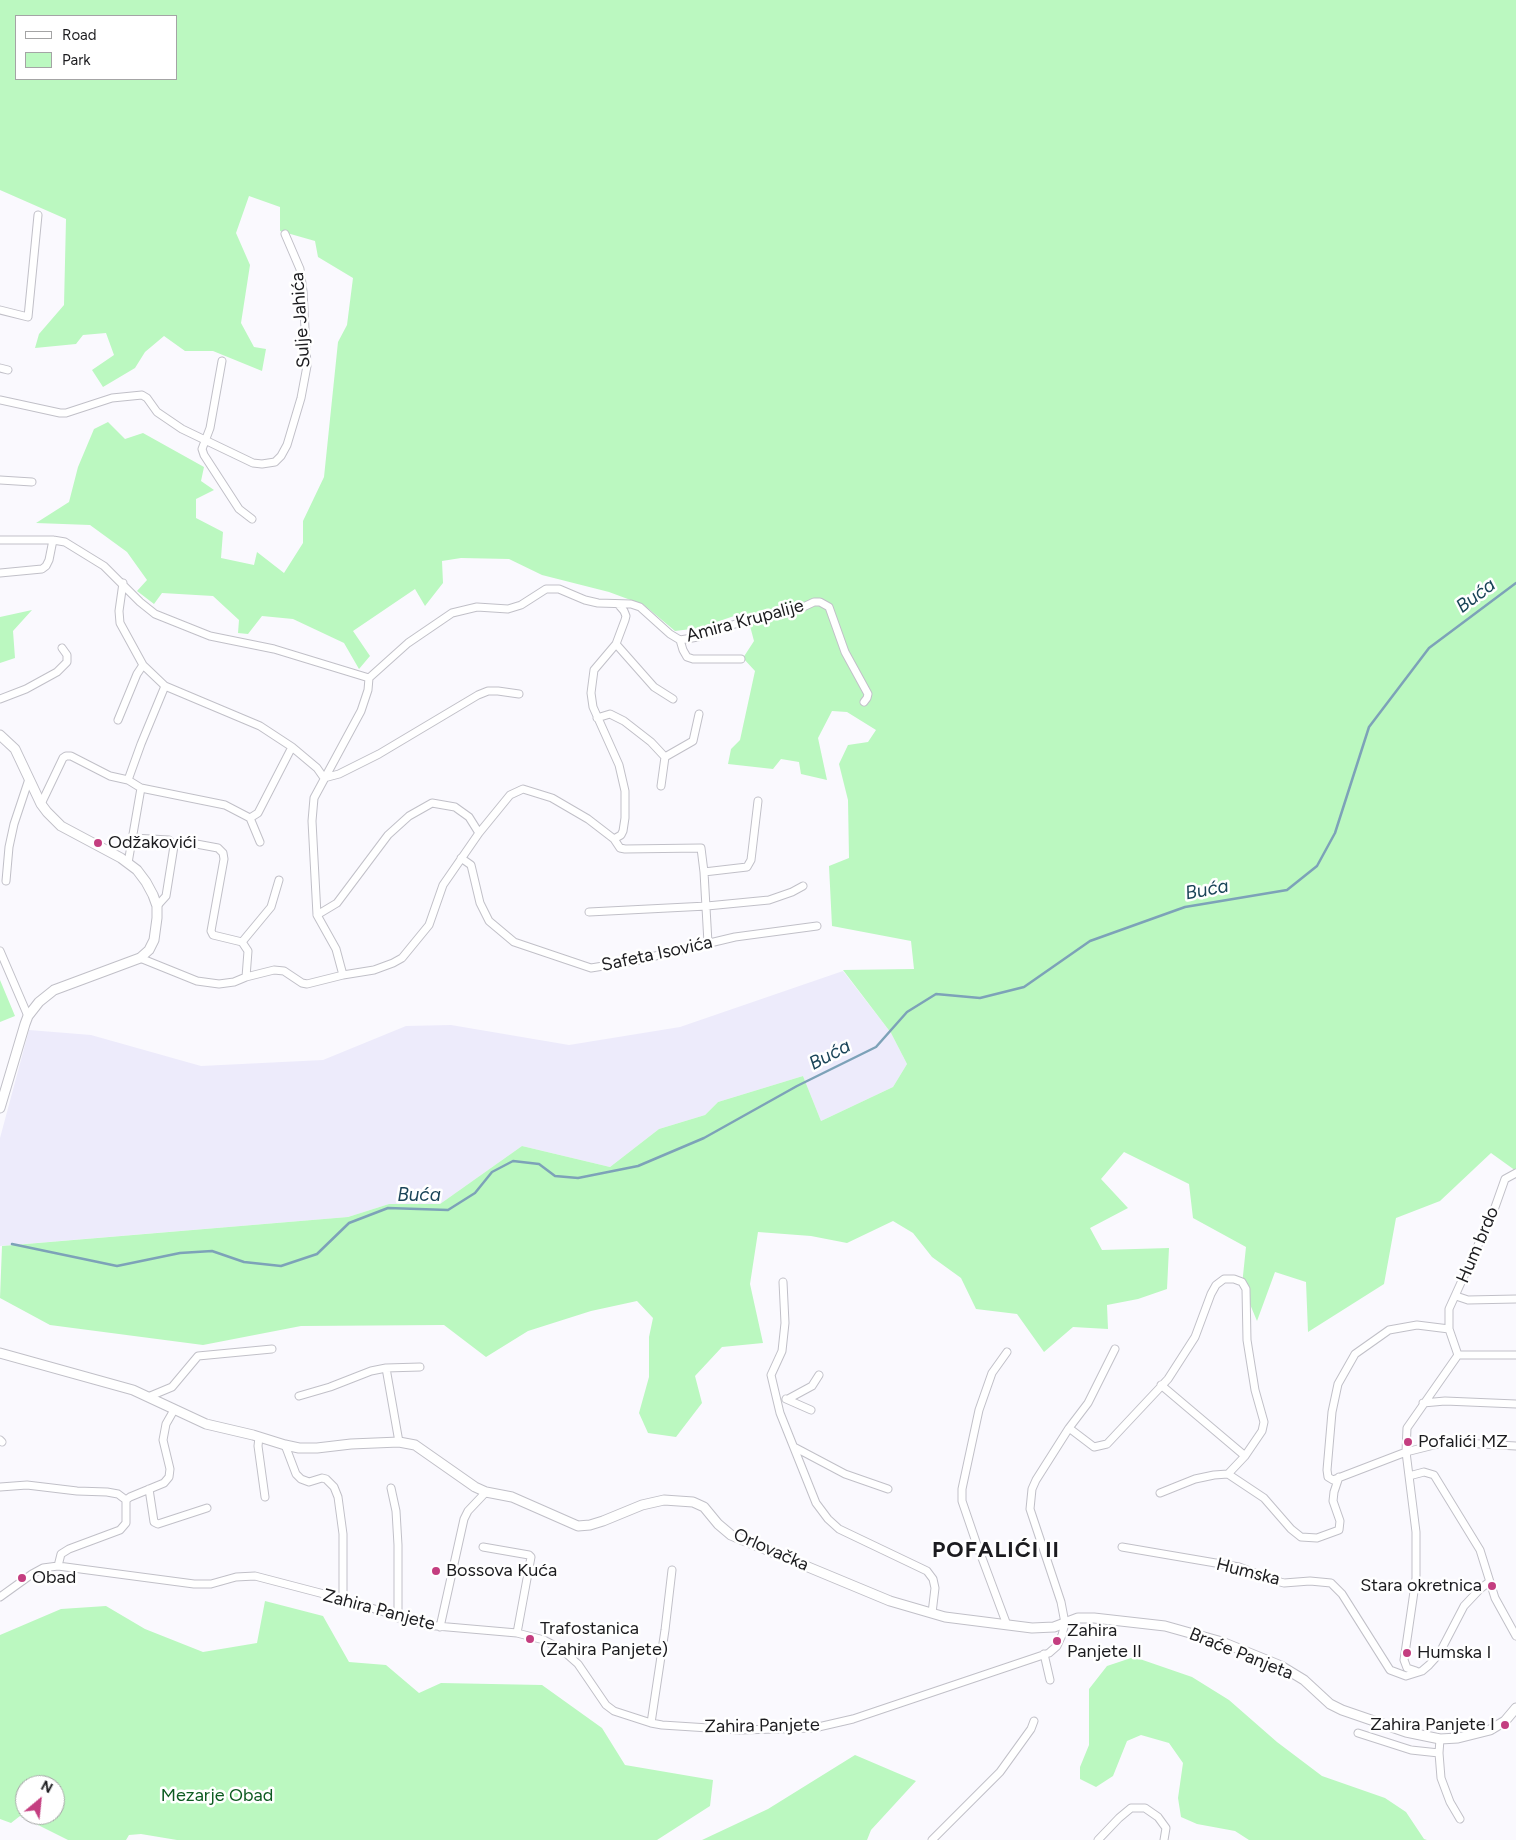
<!DOCTYPE html>
<html>
<head>
<meta charset="utf-8">
<style>
  body { margin:0 }
  #map { position:relative; width:1516px; height:1840px; overflow:hidden; background:#faf9fe; font-family:Figtree,sans-serif }
  canvas { display:block }
  .legend { position:absolute; left:15px; top:15px; width:162px; height:65px; box-sizing:border-box; background:#fff; border:1px solid #a4a4a5; margin:0; padding:6px 9px; list-style:none; font-size:15px; color:#1c1c1f }
  .legend li { display:flex; align-items:center; gap:10px; height:25px }
  .legend b { width:25px; border:1px solid #a4a4a5 }
  .north { position:absolute; left:15px; top:1775px; width:50px; height:50px; box-sizing:border-box; background:#fff; border:1px solid #a4a4a5; border-radius:50%; rotate:28deg; font-size:14px; font-weight:700; line-height:20px; text-align:center; color:#1c1c1f }
  .north::after { content:''; display:block; margin:auto; width:18px; height:22px; background:#c43e80; clip-path:polygon(50% 0,100% 100%,50% 72%,0 100%) }
</style>
</head>
<body>
<div id="map">
<canvas width="1516" height="1840"></canvas>
<ul class="legend">
<li><b style="height:6px;background:#fff"></b>Road</li>
<li><b style="height:14px;background:#bbf8c0"></b>Park</li>
</ul>
<div class="north">N</div>
</div>
<script>
const context = document.querySelector('canvas').getContext('2d');
context.lineJoin = 'round';
function fill(path, color) {
  context.fillStyle = color;
  context.fill(path, 'evenodd');
}
function shape(rows) {
  const path = new Path2D();
  for (const r of rows) {
    path.moveTo(r[0], r[1]);
    for (let i = 2; i < r.length; i += 2) path.lineTo(r[i], r[i + 1]);
  }
  return path;
}
function stroke(path, color, width, dash) {
  context.strokeStyle = color;
  context.lineWidth = width;
  context.lineCap = dash ? 'butt' : 'round';
  context.setLineDash(dash || []);
  context.stroke(path);
}
function label(font, color, halo, rows, align = 'center') {
  context.font = font + ' Figtree,sans-serif';
  context.lineWidth = 5;
  context.setLineDash([]);
  context.textBaseline = 'middle';
  context.strokeStyle = halo;
  context.fillStyle = color;
  for (const [text, x, y, turn = 0] of rows) {
    context.save();
    context.translate(x, y);
    context.rotate((+turn || 0) * Math.PI / 180);
    context.textAlign = isNaN(turn) ? turn : align;
    if (halo) context.strokeText(text, 0, 0);
    context.fillText(text, 0, 0);
    context.restore();
  }
}
const built = shape([
  [843,971,891,1033,907,1064,893,1087,821,1121,803,1076,718,1102,705,1115,659,1129,610,1167,522,1146,440,1204,389,1204,348,1217,0,1246,0,1138,29,1030,91,1035,201,1066,323,1060,406,1026,451,1025,569,1045,680,1027]
]);
const green = shape([
  [0,0,1516,0,1516,1171,1491,1153,1440,1201,1396,1218,1384,1284,1308,1332,1306,1282,1275,1272,1257,1321,1242,1285,1246,1247,1193,1218,1189,1184,1124,1152,1101,1179,1128,1208,1090,1228,1102,1250,1169,1248,1167,1289,1138,1299,1107,1305,1108,1329,1073,1327,1044,1352,1017,1314,976,1309,961,1278,932,1257,913,1233,893,1221,847,1243,811,1236,758,1232,750,1284,763,1343,722,1347,695,1376,702,1403,676,1437,648,1433,639,1413,649,1377,649,1337,653,1318,637,1301,591,1311,528,1331,486,1357,444,1325,301,1326,203,1345,50,1325,0,1298,2,1246,348,1217,389,1204,440,1204,522,1146,610,1167,659,1129,705,1115,718,1102,803,1076,821,1121,893,1087,907,1064,891,1033,843,970,914,969,911,941,832,926,829,866,849,858,848,800,839,764,848,745,868,742,876,730,847,712,832,711,818,738,827,780,801,774,799,762,781,759,773,769,728,764,731,749,740,740,755,671,743,658,754,641,750,626,734,616,699,628,675,631,644,605,609,592,542,575,509,559,461,558,442,561,443,583,425,606,415,589,353,631,370,656,359,669,344,643,293,619,262,616,248,634,238,633,239,620,213,596,162,593,154,604,137,591,147,580,127,552,90,525,36,523,69,502,78,467,94,429,108,422,125,439,143,433,204,467,201,481,214,490,196,499,196,518,223,532,221,558,254,565,257,552,284,573,303,543,303,521,324,477,338,342,347,325,353,278,318,257,315,241,280,231,280,207,249,196,236,233,250,265,241,323,254,347,266,349,262,371,213,351,185,351,164,336,145,352,135,368,103,387,92,370,114,355,106,333,83,335,76,344,35,348,39,334,64,305,66,219,0,190],
  [16,16,176,16,176,79,16,79],
  [32,610,13,631,15,658,0,663,0,617],
  [0,980,15,1016,0,1022],
  [265,1601,323,1616,349,1662,386,1665,419,1693,441,1683,542,1685,602,1728,625,1765,713,1780,710,1806,657,1840,177,1840,141,1834,129,1835,126,1840,68,1840,20,1816,11,1823,0,1819,0,1635,61,1609,106,1606,145,1629,203,1652,257,1643],
  [25,1785,55,1785,55,1815,25,1815],
  [1134,1657,1192,1677,1229,1700,1277,1742,1322,1776,1385,1798,1406,1812,1424,1839,1427,1840,1249,1840,1235,1831,1197,1824,1181,1817,1178,1798,1183,1763,1169,1743,1141,1735,1127,1741,1113,1776,1096,1787,1080,1779,1080,1767,1089,1745,1089,1689,1107,1666],
  [855,1755,916,1781,871,1830,867,1840,702,1840,768,1809]
]);
const stream = shape([
  [12,1244,117,1266,180,1253,212,1251,244,1262,281,1266,317,1254,349,1223,388,1208,448,1210,475,1193,492,1172,513,1161,539,1164,555,1176,578,1178,638,1166,704,1138,797,1086,876,1047,907,1012,936,994,980,998,1024,987,1090,941,1185,907,1287,890,1317,866,1335,833,1369,727,1429,648,1516,583]
]);
const minor = shape([
  [0,310,28,317,38,215],
  [222,361,210,428,202,449,204,455,239,509,252,519],
  [0,368,8,370],
  [0,400,60,413,66,413,112,398,142,395,147,398,157,412,182,429,253,463,262,464,275,462,281,456,287,445,301,398,307,366,303,291,300,269,285,234],
  [0,480,32,482],
  [0,540,53,540,65,542,104,566,140,602,155,614,210,636,274,649,369,678],
  [0,573,42,569,46,566,49,560,53,540],
  [123,583,119,611,120,623,143,665,165,686,260,726,292,747,317,768,324,778,339,774,379,754,478,695,488,691,498,691,519,694],
  [680,640,683,650,687,657,693,659,741,659],
  [616,644,654,687,673,699],
  [0,699,26,689,57,672,67,662,67,655,62,648],
  [597,718,610,714,624,721,651,742,665,757,661,786],
  [118,720,137,674,143,665],
  [665,757,693,741,699,714],
  [128,780,141,744,165,686],
  [41,804,63,758,66,756,71,756,110,776,128,780,141,788,225,805,250,818,260,842],
  [250,818,258,813,292,747],
  [133,838,169,840,174,846,166,896,157,906],
  [614,839,621,835,623,831,625,818,625,791,619,765,593,707,591,693,594,670,616,644,625,620,626,616,624,611,618,604],
  [191,843,218,848,223,853,224,859,211,931,213,935,242,942,248,951,246,977],
  [461,858,471,865,480,903,489,921,514,942,591,968,634,961,735,937,817,926],
  [128,863,141,788],
  [704,872,747,867,751,860,758,801],
  [6,881,9,847,14,824,29,779],
  [589,912,707,906,769,900,792,892,803,886],
  [317,915,337,903,388,835,409,816,432,803,455,807,469,817,479,833],
  [242,942,271,907,279,880],
  [0,951,28,1016],
  [140,958,197,981,219,984,234,982,246,977,274,970,284,971,302,983,307,984,343,975,374,970,393,963,402,958,429,925,443,885,479,833,510,795,523,789,552,798,588,819,614,839,620,848,625,849,701,848,704,872,708,943],
  [343,975,336,949,317,915,312,821,314,798,361,711,368,690,369,678,408,643,452,613,477,607,508,609,521,605,546,589,559,589,585,600,598,603,631,604,640,607,670,634,680,640,698,637,714,630,764,616,799,609,814,602,820,602,829,607,845,652,868,694,867,698,864,702],
  [783,1282,785,1323,782,1351,771,1375,780,1413,816,1503,828,1519,839,1529,927,1571,933,1579,935,1588,932,1613],
  [1456,1296,1468,1300,1516,1299],
  [1449,1329,1417,1325,1389,1330,1355,1354,1338,1384,1332,1412,1327,1470,1328,1477,1333,1480,1406,1452,1446,1442,1516,1446],
  [1458,1355,1449,1329,1449,1309,1494,1210,1505,1179,1516,1173],
  [386,1368,420,1367],
  [1161,1385,1245,1456],
  [299,1396,330,1387,371,1371,386,1368,399,1442],
  [148,1397,172,1387,198,1356,272,1349],
  [786,1399,811,1410],
  [788,1399,812,1386,819,1375],
  [1423,1403,1445,1401,1516,1404],
  [1069,1428,1094,1447,1107,1444,1168,1379,1195,1337,1211,1294,1216,1285,1224,1279,1234,1279,1242,1282,1246,1289,1247,1340,1255,1390,1264,1422,1262,1431,1245,1456,1228,1474,1214,1475,1195,1479,1160,1493],
  [259,1437,258,1446,265,1497],
  [0,1440,2,1442],
  [285,1445,296,1474,301,1479,309,1482,322,1478,326,1479,334,1487,338,1497,343,1534,343,1599],
  [794,1447,845,1474,888,1489],
  [1228,1474,1264,1498,1291,1529,1301,1537,1317,1538,1339,1530,1340,1521,1333,1501,1334,1492,1339,1477],
  [1409,1476,1424,1472,1434,1475,1480,1550,1495,1598,1516,1636],
  [0,1487,27,1485,77,1491,107,1492,118,1494,126,1500],
  [391,1488,396,1511,398,1545,398,1618],
  [149,1489,154,1522,158,1524,207,1508],
  [483,1547,529,1555,531,1557,517,1633],
  [1122,1547,1239,1567,1273,1580,1284,1583,1310,1581,1331,1583,1342,1594,1390,1670,1406,1676,1422,1671,1429,1665,1439,1654,1464,1606,1480,1589,1489,1582],
  [58,1566,61,1554,69,1549,120,1530,126,1523,126,1500,130,1497,164,1483,169,1477,170,1469,163,1440,166,1424,174,1410],
  [0,1597,32,1574,43,1568,58,1566,194,1584,211,1584,236,1577,255,1576,343,1599,425,1625,517,1633,544,1640,561,1649,578,1664,606,1705,614,1711,651,1723,662,1725,740,1730,814,1728,853,1719,1049,1653,1057,1646,1062,1635,1065,1623,1061,1602,1030,1509,1032,1489,1036,1480,1069,1428,1088,1403,1115,1349],
  [1007,1625,976,1542,962,1501,962,1489,979,1410,992,1373,1007,1352],
  [440,1627,464,1519,468,1511,486,1492],
  [1044,1654,1050,1680],
  [1416,1671,1407,1668,1404,1660,1416,1578,1416,1532,1406,1452,1407,1428,1458,1355,1516,1355],
  [651,1723,665,1630,672,1570],
  [1358,1733,1411,1750,1439,1753],
  [1440,1739,1439,1753,1441,1778,1450,1802,1460,1819],
  [932,1840,1000,1772,1031,1729,1034,1721],
  [1098,1840,1119,1818,1131,1808,1145,1808,1158,1817,1166,1828,1164,1840]
]);
const tertiary = shape([
  [0,735,15,749,41,804,47,812,61,826,121,858,137,870,146,882,153,895,157,906,157,918,154,940,149,950,140,958,54,990,39,1002,28,1016,25,1024,0,1108],
  [0,1353,133,1390,206,1424,253,1435,285,1445,299,1448,317,1448,351,1444,399,1442,415,1445,475,1487,486,1492,512,1497,578,1526,590,1525,603,1521,642,1505,664,1500,693,1502,704,1507,718,1524,731,1535,890,1601,945,1617,1032,1628,1054,1627,1078,1618,1094,1618,1165,1626,1222,1642,1281,1666,1304,1680,1330,1704,1342,1710,1406,1732,1440,1739,1458,1738,1490,1730,1505,1721,1516,1708]
]);
const markers = [
  [98,843,5,"#c43e80"],
  [1408,1442,5,"#c43e80"],
  [436,1571,5,"#c43e80"],
  [22,1578,5,"#c43e80"],
  [1492,1586,5,"#c43e80"],
  [530,1639,5,"#c43e80"],
  [1057,1641,5,"#c43e80"],
  [1407,1653,5,"#c43e80"],
  [1505,1725,5,"#c43e80"]
];
const streetNames = [
  ["Sulje Jahića",301,320,-94],
  ["Amira Krupalije",745,621,-15],
  ["Safeta Isovića",657,954,-12],
  ["Hum brdo",1478,1245,-67],
  ["Orlovačka",771,1550,24],
  ["Humska",1248,1572,14],
  ["Zahira Panjete",379,1610,15],
  ["Braće Panjeta",1241,1654,22],
  ["Zahira Panjete",762,1726,-1]
];
const poiNames = [
  ["Odžakovići",108,843],
  ["Pofalići MZ",1418,1442],
  ["Bossova Kuća",446,1571],
  ["Obad",32,1578],
  ["Stara okretnica",1482,1586,"right"],
  ["Trafostanica",540,1629],
  ["(Zahira Panjete)",540,1650],
  ["Zahira",1067,1631],
  ["Panjete II",1067,1652],
  ["Humska I",1417,1653],
  ["Zahira Panjete I",1495,1725,"right"]
];
const parkNames = [
  ["Mezarje Obad",217,1796]
];
const waterNames = [
  ["Buća",1476,596,-37],
  ["Buća",1207,890,-11],
  ["Buća",830,1055,-28],
  ["Buća",419,1195]
];
const districtNames = [
  ["POFALIĆI II",996,1551]
];
fill(built, '#edebfb');
fill(green, '#bbf8c0');
stroke(stream, '#7da2b8', 2.5);
stroke(minor, '#c1c0c8', 9);
stroke(tertiary, '#c1c0c8', 11);
stroke(minor, '#fff', 7);
stroke(tertiary, '#fff', 9);
for (const [x, y, r, color] of markers) {
  const dot = new Path2D();
  dot.arc(x, y, r, 0, 2 * Math.PI);
  context.fillStyle = color;
  context.fill(dot);
  stroke(dot, '#fff', 2);
}
label('18px', '#1c1c1f', '#fff', streetNames);
label('18px', '#1c1c1f', '#fff', poiNames, 'left');
label('18px', '#0d5b21', '#fff', parkNames);
label('italic 19px', '#1a4458', '#fff', waterNames);
context.letterSpacing = '1px';
label('bold 22px', '#1c1c1f', '#fff', districtNames);
context.letterSpacing = '0px';
</script>
</body>
</html>
